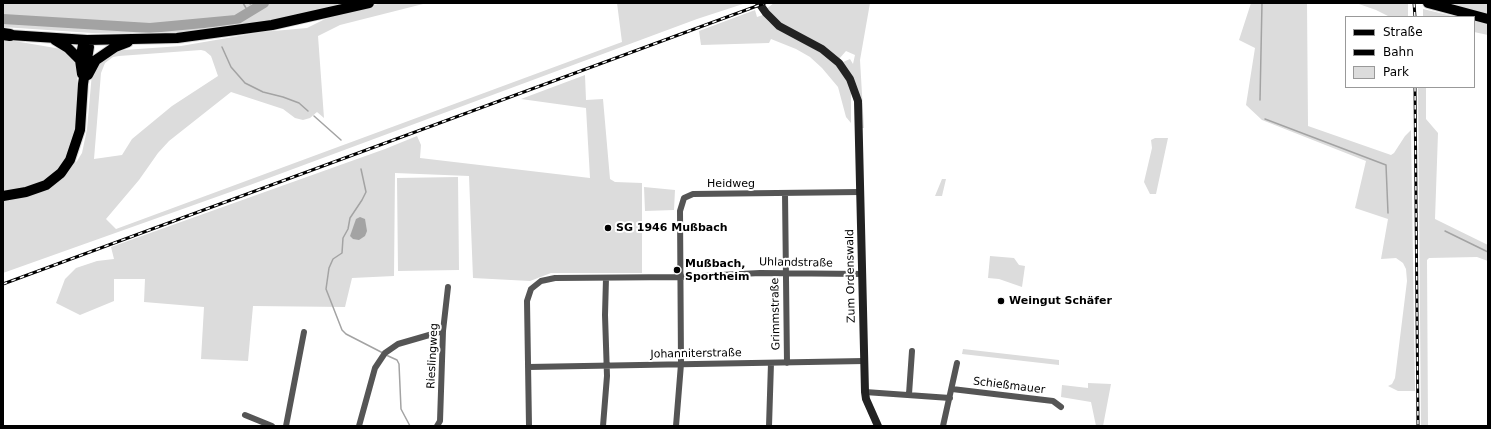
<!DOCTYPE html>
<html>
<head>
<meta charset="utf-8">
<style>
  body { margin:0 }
  #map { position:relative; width:1491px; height:429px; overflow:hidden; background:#fff; font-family:"DejaVu Sans",sans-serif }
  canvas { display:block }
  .frame { position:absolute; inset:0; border:4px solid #000; pointer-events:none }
  .legend { position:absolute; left:1345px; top:16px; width:130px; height:72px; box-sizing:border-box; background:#fff; border:1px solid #999; margin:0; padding:5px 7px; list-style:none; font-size:12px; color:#000 }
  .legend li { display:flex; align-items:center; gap:8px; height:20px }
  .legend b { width:20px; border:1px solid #999 }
</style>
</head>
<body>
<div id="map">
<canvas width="1491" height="429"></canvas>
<div class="frame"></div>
<ul class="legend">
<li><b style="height:5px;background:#000"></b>Straße</li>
<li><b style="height:5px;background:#000"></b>Bahn</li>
<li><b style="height:11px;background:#dcdcdc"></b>Park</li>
</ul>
</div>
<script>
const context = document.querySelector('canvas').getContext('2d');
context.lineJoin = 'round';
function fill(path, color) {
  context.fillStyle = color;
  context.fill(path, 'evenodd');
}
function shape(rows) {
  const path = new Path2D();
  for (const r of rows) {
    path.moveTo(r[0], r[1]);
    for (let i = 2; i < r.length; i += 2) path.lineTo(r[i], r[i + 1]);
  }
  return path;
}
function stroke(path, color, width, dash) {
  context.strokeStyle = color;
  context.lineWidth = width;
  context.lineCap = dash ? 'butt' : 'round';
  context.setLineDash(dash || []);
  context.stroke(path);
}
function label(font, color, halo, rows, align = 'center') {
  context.font = font + ' "DejaVu Sans",sans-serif';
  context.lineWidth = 4;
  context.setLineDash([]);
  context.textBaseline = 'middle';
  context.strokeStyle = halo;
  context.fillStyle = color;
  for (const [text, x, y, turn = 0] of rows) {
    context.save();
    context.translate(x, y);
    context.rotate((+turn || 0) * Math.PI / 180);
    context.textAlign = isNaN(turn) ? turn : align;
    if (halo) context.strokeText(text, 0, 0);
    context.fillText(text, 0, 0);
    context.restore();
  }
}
const green = shape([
  [3,3,350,3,284,18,207,32,92,33,3,27],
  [381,3,427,3,340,25,318,36,324,118,317,112,310,118,303,120,295,118,283,109,231,92,169,141,158,153,139,180,106,219,116,229,622,42,617,3,746,3,697,19,250,185,3,273,3,201,16,199,63,176,77,161,82,153,87,129,92,73,95,67,112,52,124,50,181,46,262,32,307,28,325,19],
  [201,50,205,51,211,56,218,76,172,106,132,139,122,155,94,159,101,73,105,63,113,57,119,56],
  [774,3,870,3,860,60,864,128,862,128,843,62,850,59,853,64,855,55,846,51,839,59,784,27,766,9],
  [1251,3,1307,3,1308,126,1391,155,1394,153,1405,136,1411,130,1415,391,1398,391,1388,386,1392,384,1395,378,1407,281,1406,269,1403,263,1396,258,1381,259,1388,219,1355,208,1366,161,1262,120,1246,105,1255,48,1239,40],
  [1356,3,1408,3,1408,17,1390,17,1376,10],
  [1439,3,1488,3,1488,16],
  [1423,9,1448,15,1457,17,1423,17],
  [755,10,757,17,763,15,769,22,777,28,832,59,845,75,851,92,851,123,846,117,838,87,822,68,810,57,796,49,771,39,769,43,701,45,699,31],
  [1474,20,1488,23,1488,35,1474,32],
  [3,39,61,49,75,60,79,95,77,124,71,151,58,169,44,181,34,186,3,193],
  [585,75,586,100,603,99,610,179,615,182,642,183,642,273,551,273,530,281,473,278,469,176,395,173,394,276,352,278,345,307,253,306,248,361,201,359,204,307,144,302,145,279,114,279,114,301,80,315,56,303,65,279,76,268,97,261,114,259,111,247,385,149,417,136,421,145,420,158,590,178,586,108,521,99],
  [1418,87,1426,87,1426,119,1438,133,1435,219,1488,245,1488,261,1477,257,1429,258,1427,260,1428,426,1421,426],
  [1155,138,1168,138,1156,194,1150,194,1144,182,1152,148,1151,140],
  [458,177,459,270,398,271,397,178],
  [942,179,946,179,942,196,935,196],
  [644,187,675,190,674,210,645,211],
  [990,256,1014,258,1019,265,1025,266,1022,287,999,279,988,278],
  [963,349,1059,360,1059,365,962,354],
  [1088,383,1111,384,1103,426,1096,426,1091,402,1061,397,1062,385,1088,388]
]);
const water = shape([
  [360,217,365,219,367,231,365,236,359,240,353,239,350,236,356,219]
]);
const stream = shape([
  [243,3,246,8],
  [250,4,252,3],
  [216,22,217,28],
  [222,47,231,67,245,83,263,92,283,97,299,103,308,111],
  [1260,100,1262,3],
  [314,116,341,140],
  [1265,119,1386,165,1388,213],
  [361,169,366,192,362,200,350,218,348,229,343,238,342,253,333,259,329,268,326,289,342,330,346,334,383,353],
  [1445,231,1488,252],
  [386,355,397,360,399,364,401,409,410,426]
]);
const river = shape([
  [3,19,150,28,236,20,264,3]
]);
const street = shape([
  [785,193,787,363],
  [528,367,864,361],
  [952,389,1053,401,1061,407],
  [865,392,950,398],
  [909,394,912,351],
  [245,415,272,426],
  [286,426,304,332],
  [359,426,375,368,385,353,398,344,443,331],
  [437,426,440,421,443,331,448,287],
  [529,426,527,301,531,289,541,281,555,278,681,277,760,273,863,274],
  [603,426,607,376,605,315,606,278],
  [676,426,681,364,680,211,684,198,693,194,860,192],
  [769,426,771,363],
  [943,426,957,363]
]);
const secondary = shape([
  [759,3,766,13,779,26,822,49,839,63,850,79,858,101,865,392,866,399,878,426]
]);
const primary = shape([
  [1428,3,1488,19],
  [10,35,87,40,177,38,272,25,369,3],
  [55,40,68,48,80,60],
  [82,74,80,60,83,45,87,40],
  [88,75,96,60,115,47,128,42],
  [3,196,26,192,46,185,61,173,70,160,80,130,83,84,89,47,87,40]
]);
const highway = shape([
  [3,34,10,35]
]);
const rail = shape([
  [1414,3,1415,17],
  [1415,87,1418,426],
  [3,284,765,3]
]);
const markers = [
  [608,228,4,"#000"],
  [677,270,4,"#000"],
  [1001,301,4,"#000"]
];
const streetNames = [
  ["Heidweg",731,184],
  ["Uhlandstraße",796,263,1],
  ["Zum Ordenswald",851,276,-91],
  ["Grimmstraße",776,314,-91],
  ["Johanniterstraße",696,354,-1],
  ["Rieslingweg",433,356,-87],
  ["Schießmauer",1009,386,7]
];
const poiNames = [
  ["SG 1946 Mußbach",616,228],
  ["Mußbach,",685,264],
  ["Sportheim",685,277],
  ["Weingut Schäfer",1009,301]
];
fill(green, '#dcdcdc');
fill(water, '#a3a3a3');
stroke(stream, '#a3a3a3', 1.5);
stroke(river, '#a3a3a3', 10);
stroke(primary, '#dbdbdb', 12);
stroke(highway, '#dbdbdb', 14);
stroke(street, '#555', 6);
stroke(secondary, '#222', 8);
stroke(primary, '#000', 10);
stroke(highway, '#000', 12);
stroke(rail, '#000', 3);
stroke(rail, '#fff', 1.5, [4.5]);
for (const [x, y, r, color] of markers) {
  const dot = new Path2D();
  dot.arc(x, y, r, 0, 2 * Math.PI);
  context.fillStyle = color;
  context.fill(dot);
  stroke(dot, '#fff', 1.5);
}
label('11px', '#000', '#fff', streetNames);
label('bold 11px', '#000', '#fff', poiNames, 'left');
</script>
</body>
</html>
